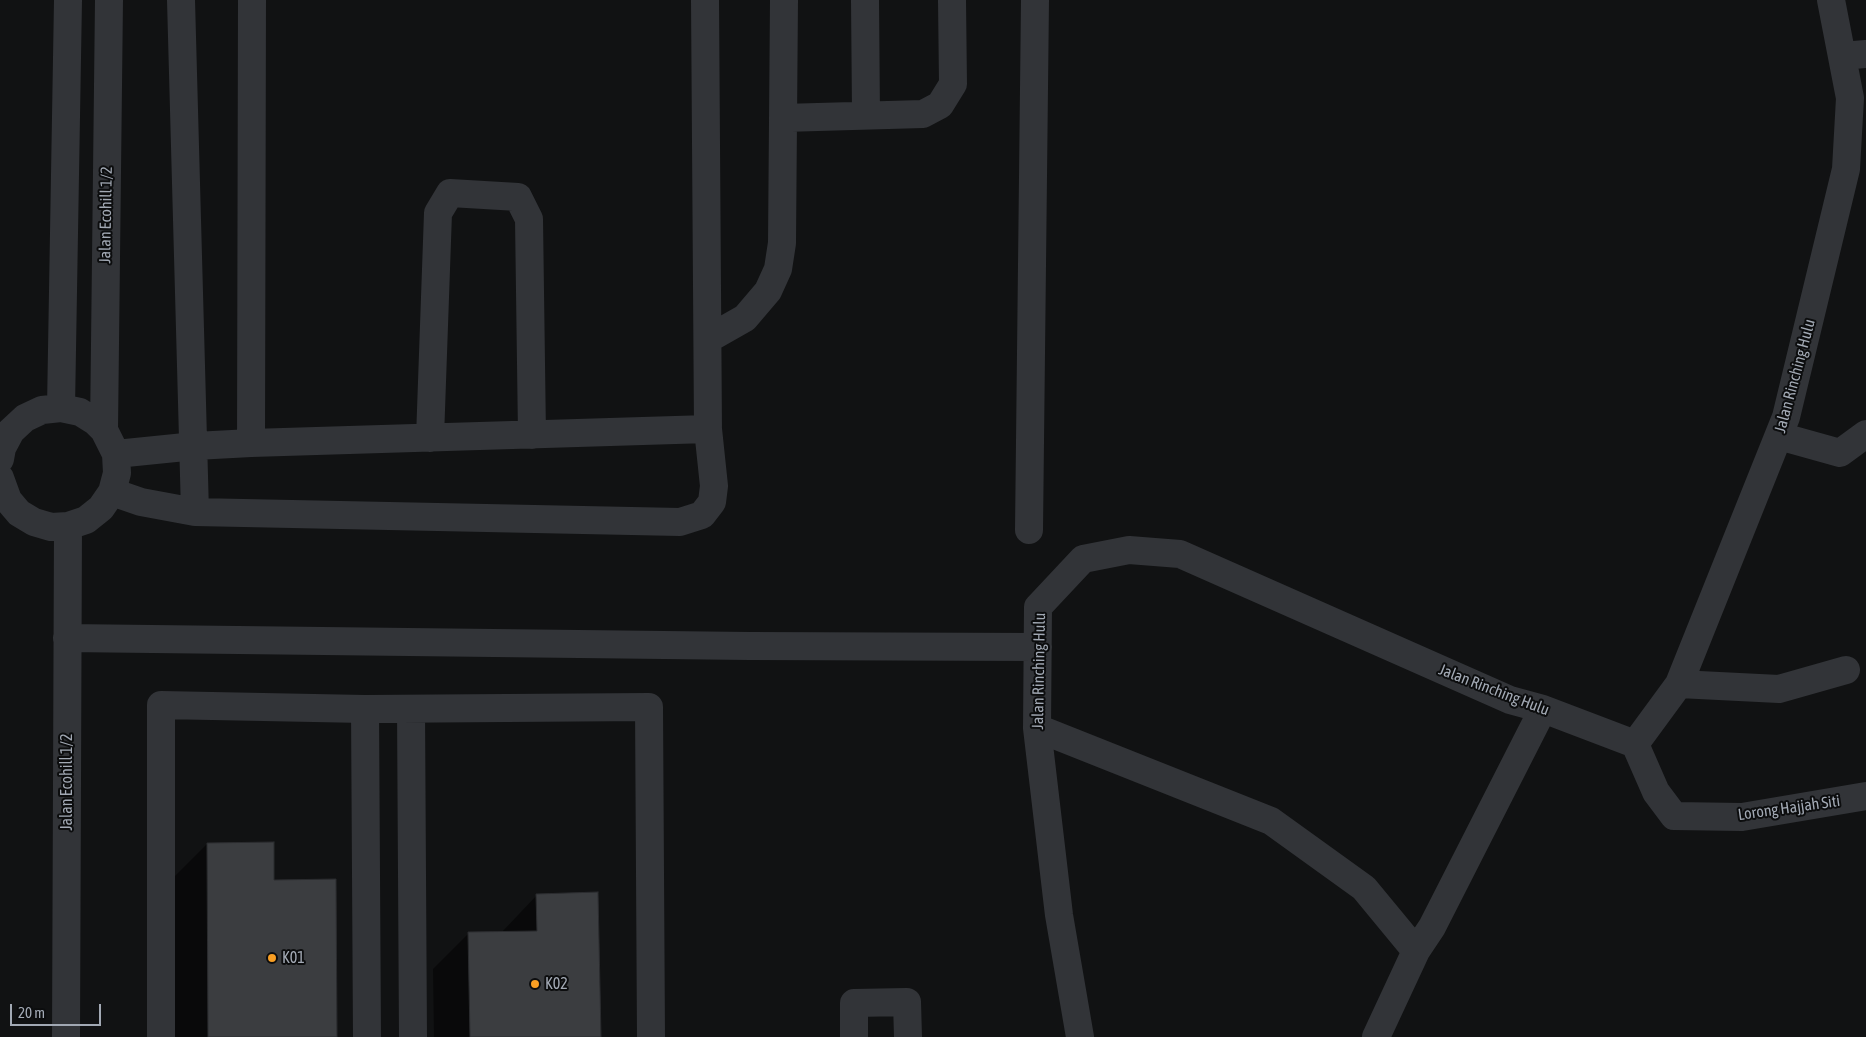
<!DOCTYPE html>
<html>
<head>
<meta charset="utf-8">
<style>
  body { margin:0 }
  #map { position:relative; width:1866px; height:1037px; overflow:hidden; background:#111213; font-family:"Asap Condensed",sans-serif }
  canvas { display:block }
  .scale { position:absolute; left:10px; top:1004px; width:91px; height:22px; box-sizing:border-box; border:2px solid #a2a9b4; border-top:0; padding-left:6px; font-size:15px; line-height:18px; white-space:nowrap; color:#a2a9b4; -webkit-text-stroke:4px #0c0d0e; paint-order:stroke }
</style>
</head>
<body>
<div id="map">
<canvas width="1866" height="1037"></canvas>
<div class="scale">20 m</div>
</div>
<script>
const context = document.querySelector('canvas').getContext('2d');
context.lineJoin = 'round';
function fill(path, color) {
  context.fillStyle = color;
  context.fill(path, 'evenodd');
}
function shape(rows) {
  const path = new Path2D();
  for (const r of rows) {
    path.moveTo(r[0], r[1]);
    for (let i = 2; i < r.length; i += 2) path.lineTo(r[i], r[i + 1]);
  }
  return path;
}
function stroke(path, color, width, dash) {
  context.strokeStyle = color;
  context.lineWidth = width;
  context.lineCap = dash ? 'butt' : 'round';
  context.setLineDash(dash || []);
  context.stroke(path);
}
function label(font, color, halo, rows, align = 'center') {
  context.font = font + ' "Asap Condensed",sans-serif';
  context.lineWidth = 4;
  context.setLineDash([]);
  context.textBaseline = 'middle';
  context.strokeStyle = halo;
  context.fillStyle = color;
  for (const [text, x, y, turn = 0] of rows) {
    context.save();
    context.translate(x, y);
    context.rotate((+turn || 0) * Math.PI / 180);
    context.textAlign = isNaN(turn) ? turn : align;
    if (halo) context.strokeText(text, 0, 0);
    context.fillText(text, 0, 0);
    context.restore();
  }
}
const shadow = shape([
  [207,844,273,881,336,1037,173,1037,171,880],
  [537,895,600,1037,434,1037,433,969,469,933,501,933]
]);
const building = shape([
  [274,842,274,880,336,879,337,1037,208,1037,207,843,274,842],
  [598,892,601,1037,470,1037,468,932,537,931,536,894,598,892]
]);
const minor = shape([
  [181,0,195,512],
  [865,0,866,114],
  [1842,56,1866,54],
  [783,118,923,114,940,105,953,84,952,0],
  [708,339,745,318,768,291,778,269,782,243,784,0],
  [61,408,68,0],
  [104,430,109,0],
  [1779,436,1840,453,1866,434],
  [430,438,438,213,450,193,518,197,529,219,532,435],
  [251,443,252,0],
  [116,454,195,446,251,443,708,429],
  [0,459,2,448,11,431,25,418,42,410,61,408,80,412,96,422,104,430,116,454,117,473,112,492,101,508,86,520,68,526,51,527,34,522,19,513,8,500,0,478],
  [112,492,141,502,195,512,680,522,702,515,712,502,714,486,708,429,705,0],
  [1029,530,1035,0],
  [67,638,750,646,1038,647],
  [1679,684,1779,689,1846,670],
  [365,709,367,1037],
  [411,709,413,1037],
  [1037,728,1271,821,1364,888,1416,951],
  [1635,744,1656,792,1674,816,1742,817,1866,796],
  [66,1037,68,526],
  [161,1037,161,705,365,709,649,707,651,1037],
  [854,1037,854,1003,907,1002,908,1037],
  [1080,1037,1059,915,1037,728,1038,607,1083,559,1129,550,1180,554,1510,700,1543,709,1635,744,1679,684,1786,417,1846,169,1850,98,1831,0],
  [1376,1037,1416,951,1432,927,1543,709]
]);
const markers = [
  [272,958,5,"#f99f24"],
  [535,984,5,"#f99f24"]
];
const streetNames = [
  ["Jalan Ecohill 1/2",106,215,-89],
  ["Jalan Rinching Hulu",1795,376,-75],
  ["Jalan Rinching Hulu",1039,671,-89],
  ["Jalan Rinching Hulu",1494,690,21],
  ["Jalan Ecohill 1/2",67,782,-90],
  ["Lorong Hajjah Siti",1789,808,-8]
];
const poiNames = [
  ["K01",282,958],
  ["K02",545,984]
];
fill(shadow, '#0007');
fill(building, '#3b3d40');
stroke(building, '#2b2c2f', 1);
stroke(minor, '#323438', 28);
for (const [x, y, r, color] of markers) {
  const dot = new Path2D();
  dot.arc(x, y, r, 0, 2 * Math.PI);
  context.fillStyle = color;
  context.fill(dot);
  stroke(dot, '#0c0d0e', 2);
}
label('16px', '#a2a9b4', '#0c0d0e', streetNames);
label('16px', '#a2a9b4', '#0c0d0e', poiNames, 'left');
</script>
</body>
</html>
